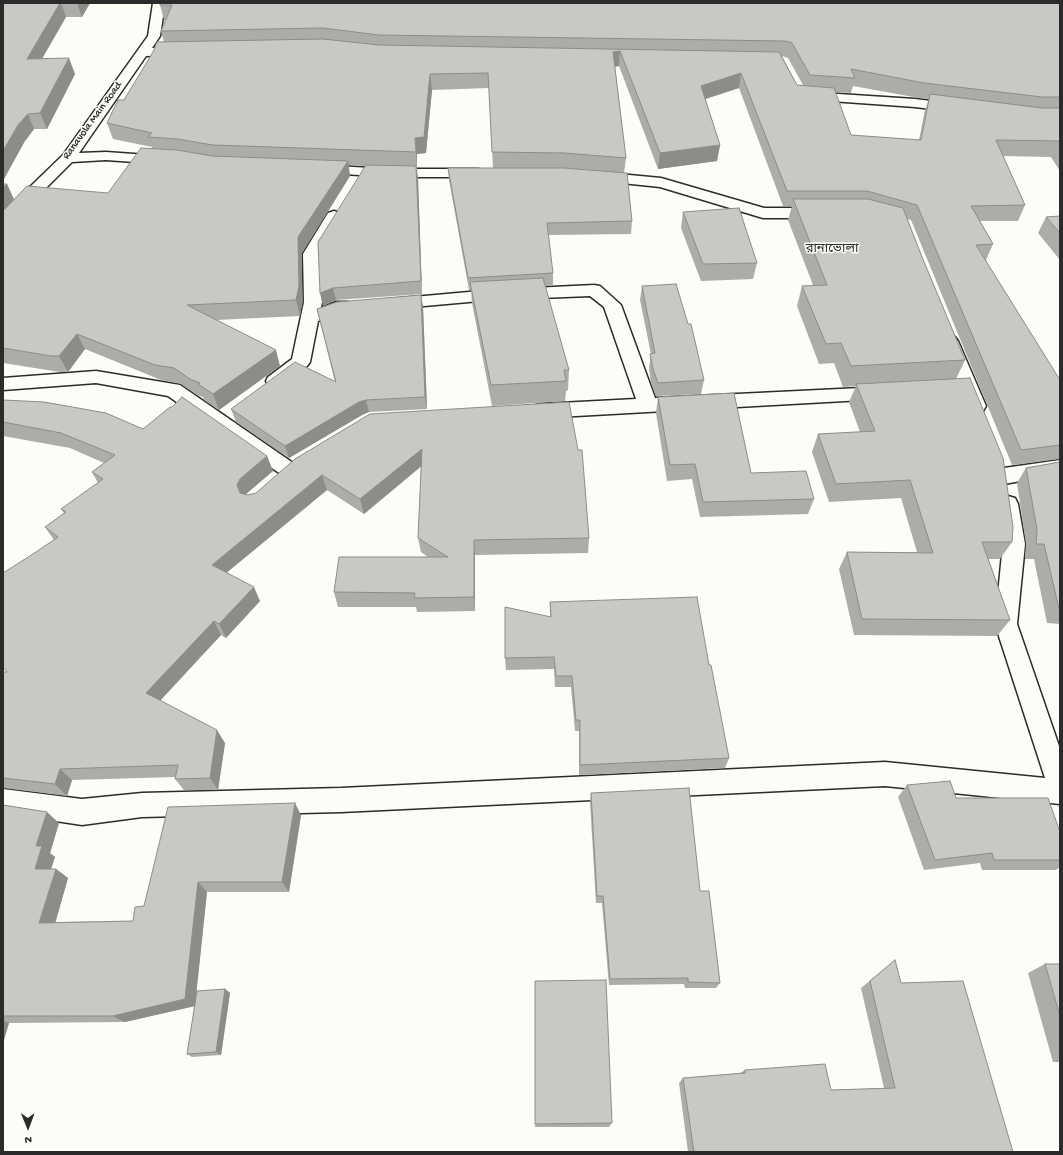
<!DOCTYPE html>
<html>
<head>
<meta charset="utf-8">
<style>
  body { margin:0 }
  #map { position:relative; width:1063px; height:1155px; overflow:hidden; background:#fdfcf7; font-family:"Gochi Hand",sans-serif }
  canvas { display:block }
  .frame { position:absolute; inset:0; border:4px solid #2b2b2b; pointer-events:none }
  .north { position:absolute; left:8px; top:1107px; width:40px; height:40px; -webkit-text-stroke:3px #fdfcf7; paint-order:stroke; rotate:179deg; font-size:11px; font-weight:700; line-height:16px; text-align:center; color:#2b2b2b }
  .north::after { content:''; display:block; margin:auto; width:14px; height:18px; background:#2b2b2b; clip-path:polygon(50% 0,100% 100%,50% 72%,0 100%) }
</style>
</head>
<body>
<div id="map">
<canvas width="1063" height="1155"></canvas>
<div class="frame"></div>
<div class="north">N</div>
</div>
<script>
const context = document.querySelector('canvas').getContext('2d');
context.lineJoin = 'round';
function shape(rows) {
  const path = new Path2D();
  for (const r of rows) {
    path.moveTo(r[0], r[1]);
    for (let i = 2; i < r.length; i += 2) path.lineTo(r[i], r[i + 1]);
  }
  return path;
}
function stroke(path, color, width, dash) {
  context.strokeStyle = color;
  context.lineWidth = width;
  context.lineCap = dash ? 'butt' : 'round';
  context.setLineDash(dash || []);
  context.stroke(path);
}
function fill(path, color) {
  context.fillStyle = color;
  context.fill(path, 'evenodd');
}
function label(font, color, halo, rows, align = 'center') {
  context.font = font + ' "Gochi Hand","Noto Sans Bengali",sans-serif';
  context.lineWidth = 3;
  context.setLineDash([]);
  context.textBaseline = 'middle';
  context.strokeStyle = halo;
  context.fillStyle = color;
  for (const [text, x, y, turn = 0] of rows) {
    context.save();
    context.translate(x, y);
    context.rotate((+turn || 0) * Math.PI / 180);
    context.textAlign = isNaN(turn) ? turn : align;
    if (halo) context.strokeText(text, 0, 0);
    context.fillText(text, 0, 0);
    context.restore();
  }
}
const minor = shape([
  [153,3,165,3,160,36,152,48,183,47,188,48,189,51,188,54,183,55,146,56,79,153,106,152,162,156,167,157,169,160,167,163,162,164,106,160,72,162,13,221,9,227,3,229,3,213,63,155,148,36,153,3],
  [808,92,915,99,955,104,960,105,962,108,960,111,955,112,915,107,803,99,801,96,803,93,808,92],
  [320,165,388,169,478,169,483,170,485,173,483,176,478,177,388,177,315,172,313,169,315,166,320,165],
  [598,172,661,178,764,208,819,208,825,210,827,213,825,216,819,218,763,218,660,187,593,180,590,177,593,174,598,172],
  [334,211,340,213,342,216,319,254,322,302,321,308,336,302,347,302,353,303,356,307,353,311,339,313,318,321,310,362,307,366,282,385,275,387,268,385,266,381,268,377,292,359,304,302,303,254,328,213,334,211],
  [594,285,600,286,621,305,655,398,881,387,888,388,890,393,888,398,881,399,540,418,533,416,530,411,533,406,540,404,636,399,604,307,590,296,491,300,391,309,385,308,382,304,385,300,391,299,491,290,594,285],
  [949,335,955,337,958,341,986,406,983,411,976,413,969,411,966,406,940,341,943,337,949,335],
  [96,371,180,385,296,465,299,470,296,475,289,477,282,475,168,396,96,383,3,390,3,378,96,371],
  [1060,460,1060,474,1004,484,997,481,994,476,997,471,1004,468,1060,460],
  [1008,496,1015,498,1018,504,1025,544,1017,624,1060,749,1060,804,885,786,341,812,142,817,82,825,3,813,3,789,82,799,142,793,341,788,885,762,1045,778,995,624,1003,544,998,504,1001,498,1008,496]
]);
const wall = shape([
  [3,3,90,3,82,17,66,17,42,59,75,74,47,129,34,129,25,141],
  [1060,3,1060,171,1051,157,1003,156,1025,205,1018,221,980,221,993,244,986,260,985,260,1060,380,1060,459,1012,465,911,220,907,219,922,257,965,360,956,379,1012,542,1000,559,988,559,1010,620,997,636,854,635,839,569,847,552,917,552,901,498,829,502,812,452,818,434,860,432,849,402,856,386,843,387,834,363,819,364,797,306,802,286,813,285,788,220,792,206,783,206,739,88,705,99,720,145,717,161,658,169,619,66,615,67,626,158,624,173,632,221,631,234,548,235,553,273,553,286,545,286,569,370,568,390,566,391,565,401,492,406,472,303,471,290,469,290,449,180,448,168,493,168,489,88,432,90,426,153,417,154,417,168,418,179,422,294,336,300,323,306,365,166,348,165,350,176,302,253,302,302,300,316,216,320,280,366,219,410,204,400,203,397,197,395,181,384,161,380,85,349,68,372,60,372,3,363,3,184,7,184,14,199,108,193,152,149,152,147,113,139,107,123,164,42,161,31,166,20,164,20,160,5],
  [782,56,788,58,803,85,797,85],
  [853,86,919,98,929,99,925,110,919,140,851,135,835,92,851,93],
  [683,212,757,263,753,279,701,281,681,228],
  [1060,216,1060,260,1038,233,1046,217],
  [642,286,704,380,701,394,656,396,651,383,649,368,651,354,640,300],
  [421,295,423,307,427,409,369,412,362,415,289,458,236,422,231,409,335,382,317,309],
  [658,397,751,473,814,499,808,514,700,517,692,479,667,481,656,413],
  [3,400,143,429,267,456,273,471,246,494,246,495,248,495,256,493,370,414,589,538,588,553,475,555,475,611,417,612,416,607,338,607,334,592,428,557,421,552,418,538,421,466,364,514,327,490,227,572,260,601,226,638,221,635,160,701,225,743,218,790,184,790,175,779,175,777,72,780,67,796,3,788,3,672,7,672,36,552,54,540,45,527,64,513,61,509,98,483,92,472,104,463,70,448,3,436],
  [1060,462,1060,624,1047,623,1034,559,1025,559,1026,544,1017,483,1026,468],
  [550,602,709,665,729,758,725,768,579,775,579,731,575,731,571,687,555,687,554,669,506,670,505,658,550,617],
  [907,785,956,798,1060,832,1060,867,1056,870,982,870,980,863,924,870,898,797],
  [591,793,700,891,720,983,716,988,685,988,684,984,609,985,602,903,596,903,590,802],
  [3,805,59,823,50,853,55,857,51,869,56,869,68,878,55,922,133,921,144,906,301,815,289,892,207,892,195,1004,225,989,230,993,221,1055,192,1057,187,1054,195,1006,125,1022,9,1023,3,1043],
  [895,960,901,983,1013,1152,688,1152,679,1083,683,1078,740,1073,745,1070,831,1090,884,1088,861,988],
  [1045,964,1060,964,1060,1062,1053,1062,1028,973],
  [535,981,612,1123,609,1127,535,1127]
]);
const shadedWall = shape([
  [60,3,61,3,66,17,33,74,27,59],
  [77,3,90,3,82,17],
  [620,51,619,66,612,67,613,52],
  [69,58,75,74,47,129,40,113],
  [741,73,739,88,699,101,701,86],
  [430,74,432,90,426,153,417,154,417,168,415,138],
  [28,114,34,129,25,141,3,181,3,151,18,125],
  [720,145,717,161,658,169,660,153],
  [348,161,350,176,302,253,302,302,300,316,296,300,298,237],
  [416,166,418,179,422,294,421,281],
  [7,184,14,200,3,211,3,188],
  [333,288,336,300,323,306,320,293],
  [421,295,423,307,427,409,425,397],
  [77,334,85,349,68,372,59,356],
  [276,350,280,366,219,410,213,394],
  [366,400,369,412,362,415,289,458,285,446,359,402],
  [422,449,424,464,364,514,360,499],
  [267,456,273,471,246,494,243,500,237,485,240,479],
  [322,475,327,490,219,579,212,565],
  [474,540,475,555,475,611,474,597],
  [254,587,260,601,226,638,219,624],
  [214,621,221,635,155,706,146,693],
  [217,730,225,743,218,790,210,778],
  [60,769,72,780,67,796,55,784],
  [295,803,301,815,289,892,282,882],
  [47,812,59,823,50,853,55,857,48,878,35,869,36,846],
  [56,869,68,878,53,931,39,923],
  [198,882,207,892,195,1006,125,1022,113,1016],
  [225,989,230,993,221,1055,216,1052],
  [3,1020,9,1023,3,1043]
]);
const building = shape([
  [3,3,60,3,27,59,69,58,40,113,28,114,18,125,3,151,3,3],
  [160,3,1060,3,1060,97,1042,97,924,83,851,69,855,78,810,75,792,43,785,41,379,35,323,28,161,31,172,5,160,5,160,3],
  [323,39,379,45,779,52,797,85,834,88,851,135,921,140,930,94,1042,108,1060,108,1060,144,1059,141,996,140,1025,205,971,206,993,244,976,245,1060,380,1060,445,1021,450,917,205,867,191,787,191,741,73,701,86,720,145,660,153,620,51,613,52,626,158,564,153,492,152,488,73,430,74,424,137,415,138,416,152,213,145,177,139,148,137,152,133,107,123,118,100,124,100,153,52,157,42,323,39],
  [141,148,177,150,212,156,348,161,298,237,299,286,296,300,187,305,276,350,213,394,198,384,200,383,190,379,174,368,155,365,77,334,59,356,51,356,3,348,3,211,27,186,108,193,141,148],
  [366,165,416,166,421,281,333,288,320,293,318,242,366,165],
  [448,168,564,168,627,173,632,221,547,223,553,273,468,278,448,168],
  [3,184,7,184,3,188,3,184],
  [793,199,868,199,903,208,922,257,965,360,851,366,841,343,826,344,802,286,827,285,793,199],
  [739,208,757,263,703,264,683,212,739,208],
  [1060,216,1060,233,1046,217,1060,216],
  [543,278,569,370,564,370,566,381,491,385,470,282,543,278],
  [676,284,688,324,691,324,704,380,658,383,653,369,650,354,655,353,642,286,676,284],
  [421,295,425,397,366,400,359,402,285,446,231,409,295,362,336,382,317,309,337,302,421,295],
  [970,378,1003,458,1013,527,1012,542,982,542,1010,620,862,619,847,552,933,553,910,480,836,484,818,434,875,431,856,384,970,378],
  [734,393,751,473,806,471,814,499,703,502,695,464,670,465,658,397,734,393],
  [182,397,267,456,240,479,237,485,240,493,248,495,256,493,295,459,370,414,569,402,578,450,582,450,589,538,474,540,474,597,414,598,415,593,334,592,339,557,448,557,418,538,422,449,360,499,322,475,212,565,254,587,219,624,214,621,146,693,217,730,210,778,175,779,178,765,60,769,55,784,3,778,3,672,7,672,3,667,3,573,36,552,58,537,45,527,66,512,61,509,103,479,92,472,115,455,61,433,3,422,3,400,44,402,106,413,143,429,170,407,172,407,182,397],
  [1060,462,1060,609,1059,609,1044,544,1036,544,1037,529,1026,468,1060,462],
  [697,597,709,665,711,665,729,758,580,765,580,720,576,720,572,676,556,676,554,657,505,658,505,607,551,617,550,602,697,597],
  [950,781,956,798,1048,798,1060,832,1060,860,994,860,992,853,935,860,907,785,950,781],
  [689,788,700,891,709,891,720,983,688,982,688,978,610,979,603,896,597,896,591,793,689,788],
  [295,803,282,882,198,882,185,999,113,1016,3,1016,3,805,47,812,36,846,42,846,35,869,56,869,39,923,133,921,135,907,144,906,168,807,295,803],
  [895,960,901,983,963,981,1013,1152,694,1152,683,1078,745,1073,745,1070,825,1064,831,1090,895,1088,870,981,895,960],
  [1045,964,1060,964,1060,1016,1045,964],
  [606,980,612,1123,535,1124,535,981,606,980],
  [225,989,216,1052,187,1054,197,991,225,989]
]);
const farStreetnames = [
  ["Ranavola Main Road",93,121,-54]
];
const farQuarternames = [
  ["রানাভোলা",832,250]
];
stroke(minor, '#2b2b2b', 3);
fill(minor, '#fdfcf7');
fill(wall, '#adaca9');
fill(shadedWall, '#8d8c89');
fill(building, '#c9c8c4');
stroke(building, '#8d8c89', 1);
label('11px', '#2b2b2b', '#fdfcf7', farStreetnames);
label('13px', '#2b2b2b', '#fdfcf7', farQuarternames);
</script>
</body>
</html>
